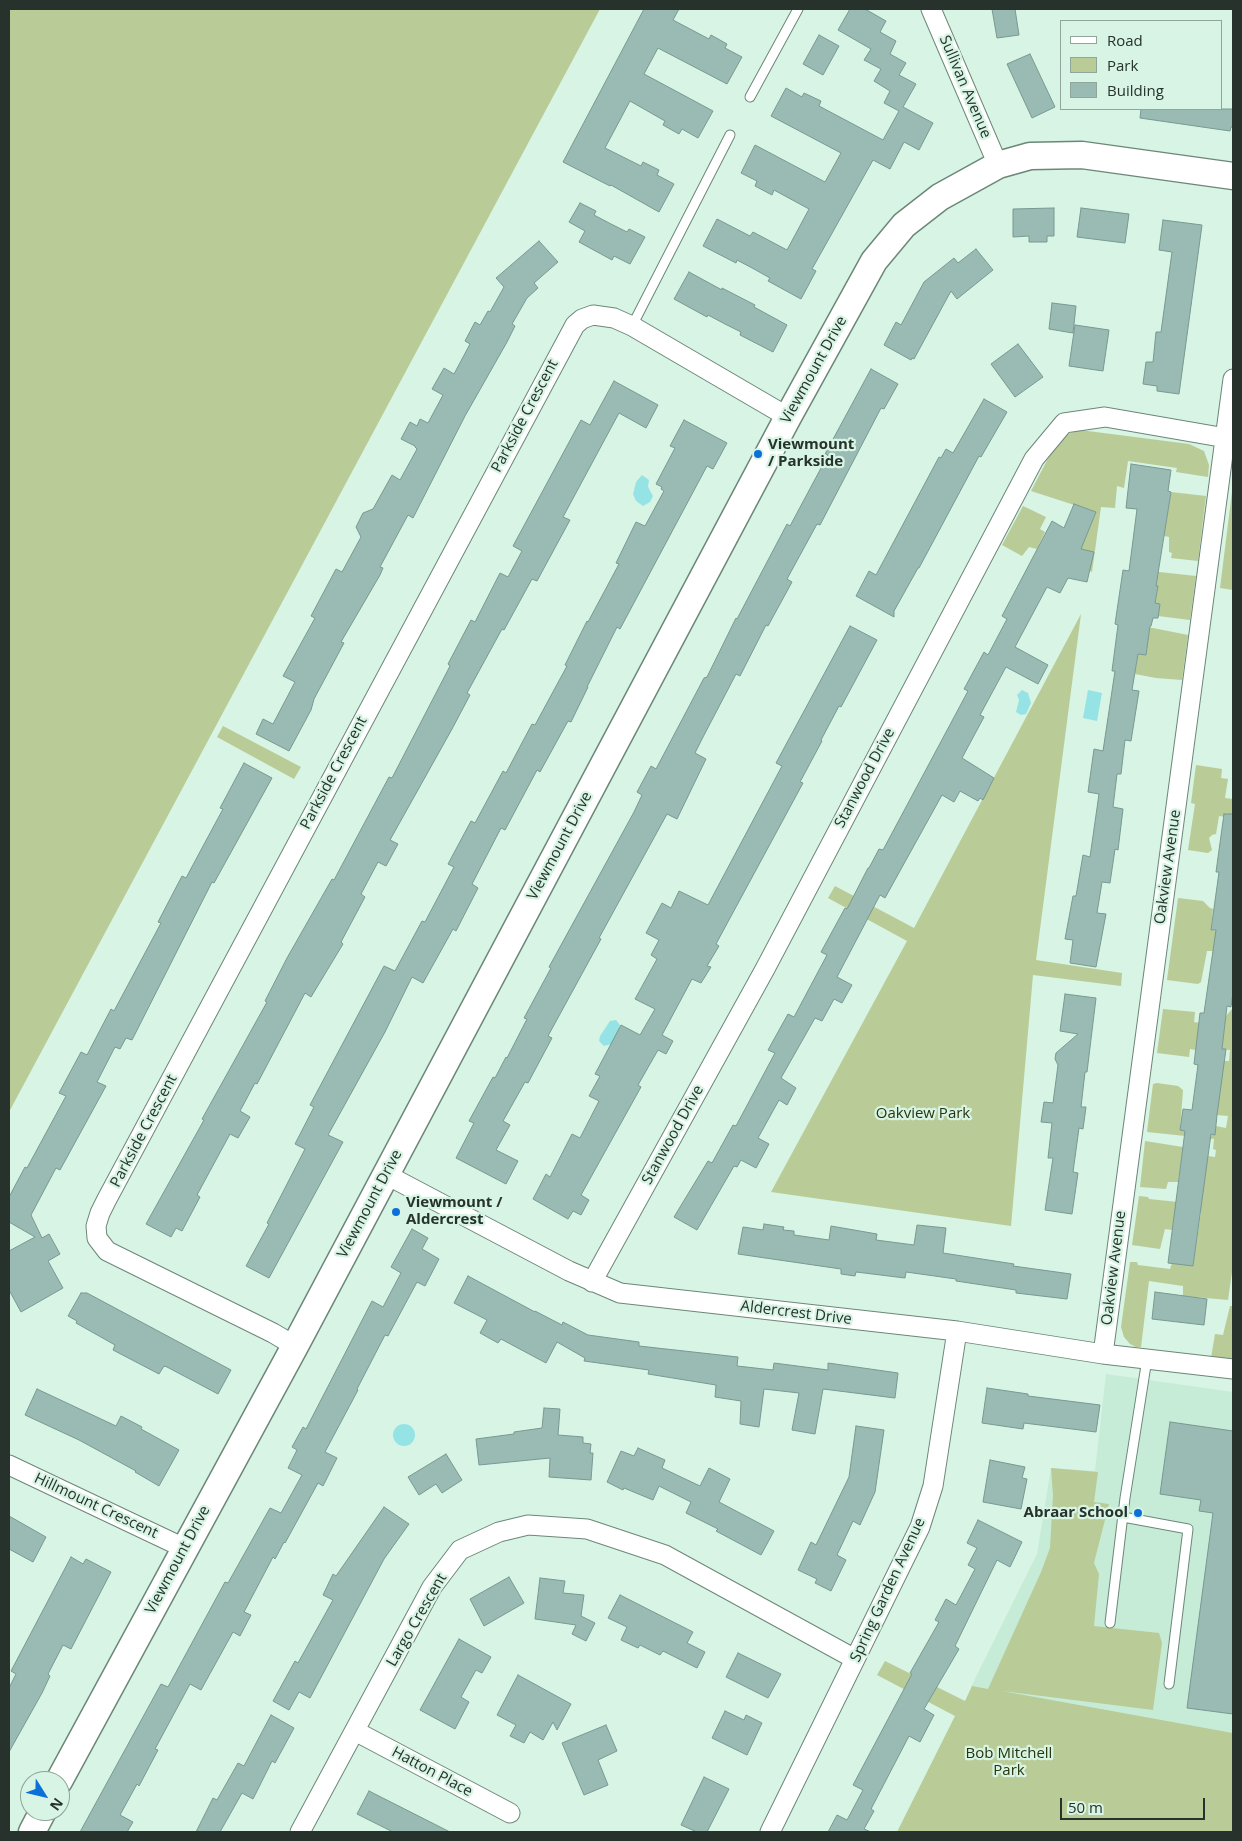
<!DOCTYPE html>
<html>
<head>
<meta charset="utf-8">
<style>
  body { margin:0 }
  #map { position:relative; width:1242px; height:1841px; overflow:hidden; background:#d7f4e4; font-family:"Open Sans",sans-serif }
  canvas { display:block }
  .frame { position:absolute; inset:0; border:10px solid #26322b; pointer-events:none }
  .legend { position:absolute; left:1060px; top:20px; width:162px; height:90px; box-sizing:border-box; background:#d7f4e4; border:1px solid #90a69a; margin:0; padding:6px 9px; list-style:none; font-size:15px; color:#26322b }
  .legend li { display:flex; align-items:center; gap:10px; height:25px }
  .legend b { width:25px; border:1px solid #90a69a }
  .north { position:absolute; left:20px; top:1771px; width:50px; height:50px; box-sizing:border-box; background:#d7f4e4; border:1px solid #90a69a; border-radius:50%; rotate:126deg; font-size:14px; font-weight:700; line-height:20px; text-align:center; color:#26322b }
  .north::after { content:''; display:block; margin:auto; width:18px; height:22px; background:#0b70d8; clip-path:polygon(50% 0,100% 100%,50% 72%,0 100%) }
  .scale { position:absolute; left:1060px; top:1798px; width:145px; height:22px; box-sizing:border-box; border:2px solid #26322b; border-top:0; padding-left:6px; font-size:15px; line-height:18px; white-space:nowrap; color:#26322b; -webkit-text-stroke:4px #d7f4e4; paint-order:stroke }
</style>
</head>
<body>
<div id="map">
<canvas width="1242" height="1841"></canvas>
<div class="frame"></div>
<ul class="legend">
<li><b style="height:6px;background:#fff"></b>Road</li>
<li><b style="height:14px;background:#b9cb96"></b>Park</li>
<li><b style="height:14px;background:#99bbb4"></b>Building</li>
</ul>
<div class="north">N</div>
<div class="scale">50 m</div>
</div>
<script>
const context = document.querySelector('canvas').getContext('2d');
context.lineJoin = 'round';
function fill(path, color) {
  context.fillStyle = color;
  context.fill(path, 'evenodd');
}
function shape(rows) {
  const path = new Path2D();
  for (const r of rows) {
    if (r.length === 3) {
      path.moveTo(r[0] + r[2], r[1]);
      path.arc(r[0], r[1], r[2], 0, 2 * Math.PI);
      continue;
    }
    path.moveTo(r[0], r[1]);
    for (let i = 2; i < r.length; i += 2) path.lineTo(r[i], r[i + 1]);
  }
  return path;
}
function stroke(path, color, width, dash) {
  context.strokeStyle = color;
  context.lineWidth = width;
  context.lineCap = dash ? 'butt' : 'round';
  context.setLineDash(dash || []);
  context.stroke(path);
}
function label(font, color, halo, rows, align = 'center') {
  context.font = font + ' "Open Sans",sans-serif';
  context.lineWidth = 4.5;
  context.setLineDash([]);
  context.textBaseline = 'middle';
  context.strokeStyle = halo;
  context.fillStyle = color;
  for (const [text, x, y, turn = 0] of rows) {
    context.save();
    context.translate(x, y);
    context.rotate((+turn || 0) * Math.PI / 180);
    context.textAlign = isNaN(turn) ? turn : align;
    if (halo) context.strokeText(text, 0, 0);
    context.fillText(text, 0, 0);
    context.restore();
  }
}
const built = shape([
  [1106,1374,1233,1392,1233,1733,971,1687,1037,1554,1051,1468,1095,1471]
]);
const green = shape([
  [9,9,600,9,9,1112],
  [1080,430,1189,444,1204,451,1209,465,1208,477,1176,472,1177,468,1128,461,1124,488,1117,486,1115,508,1101,507,1092,572,1075,562,1096,512,1031,491,1053,449,1065,435],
  [1171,492,1206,496,1198,561,1171,558,1172,553,1169,552,1169,537,1164,536],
  [1232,492,1233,492,1233,590,1220,588],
  [1023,506,1046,517,1040,529,1045,532,1037,549,1029,547,1022,556,1002,545],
  [1141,570,1196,576,1190,620,1158,616,1160,604,1155,603,1158,587,1153,585],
  [1081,614,1036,960,1122,973,1121,986,1033,975,1011,1226,771,1192,907,941,828,898,835,886,914,928],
  [1128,623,1188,635,1182,680,1156,678,1135,674,1138,654,1146,655,1149,631],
  [223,726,301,767,294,779,217,737],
  [1196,765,1222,769,1221,778,1228,779,1225,798,1233,799,1233,818,1219,816,1216,834,1212,835,1209,838,1212,850,1208,853,1188,850,1195,804,1191,803],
  [1178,898,1203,901,1210,908,1213,909,1211,930,1233,933,1233,942,1214,948,1213,951,1207,951,1201,982,1198,984,1167,980],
  [1163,1009,1195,1012,1194,1022,1200,1023,1196,1050,1190,1049,1189,1057,1157,1053],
  [1232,1009,1233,1265,1228,1300,1183,1296,1183,1286,1149,1281,1141,1347,1136,1347,1130,1344,1124,1337,1121,1327,1130,1262,1137,1262,1138,1265,1170,1269,1172,1263,1193,1266,1201,1212,1176,1209,1172,1230,1165,1229,1160,1249,1132,1245,1139,1196,1148,1197,1149,1199,1178,1202,1208,1156,1215,1157,1216,1150,1213,1149,1214,1139,1147,1132,1153,1084,1157,1083,1178,1086,1183,1090,1180,1130,1214,1135,1216,1126,1226,1128,1228,1116,1217,1115,1221,1061,1229,1061,1230,1050,1222,1049,1226,1016],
  [1145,1141,1183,1147,1178,1182,1168,1182,1166,1189,1140,1187],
  [1230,1306,1233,1306,1233,1360,1211,1358,1215,1334,1223,1335],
  [1051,1468,1098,1472,1094,1502,1109,1504,1094,1563,1099,1574,1094,1626,1159,1633,1162,1643,1153,1710,1002,1691,1233,1733,1233,1832,897,1832,955,1716,877,1675,885,1661,965,1701,972,1686,988,1689,1041,1572,1050,1548,1053,1495]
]);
const water = shape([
  [642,475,649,480,648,487,653,496,650,502,643,506,636,501,633,494,636,482],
  [1022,690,1028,693,1031,703,1026,714,1021,715,1016,712,1019,700,1017,695],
  [1088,690,1102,693,1097,721,1083,718],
  [616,1020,620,1025,619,1030,612,1044,604,1046,599,1041,600,1036,610,1021],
  [404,1435,11]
]);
const building = shape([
  [644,9,679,9,673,20,709,39,711,35,727,44,725,48,742,57,727,84,658,48,644,74,713,111,698,138,682,129,679,134,663,125,665,121,630,101,605,148,641,166,643,162,659,170,657,175,674,184,659,212,611,185,610,186,563,162,644,9],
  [850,9,865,9,886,21,880,32,896,41,890,54,906,63,899,75,916,84,903,107,933,123,919,150,904,142,890,169,873,160,812,269,816,271,801,299,768,281,770,278,754,269,737,260,736,263,703,246,717,219,750,236,753,232,787,250,809,209,774,190,772,195,755,186,757,181,741,173,755,145,825,182,841,153,771,116,786,88,802,97,804,93,821,101,819,106,883,140,899,111,884,103,890,91,874,81,881,69,864,60,871,49,838,30,850,9],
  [992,9,1015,9,1019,35,997,38,992,9],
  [819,35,839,46,823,75,803,64,819,35],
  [1030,54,1055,107,1032,118,1007,64,1030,54],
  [1141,109,1233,109,1233,127,1231,127,1230,131,1140,118,1141,109],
  [580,203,596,211,594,215,611,224,627,232,629,229,645,237,630,264,614,256,612,260,579,242,585,231,569,222,580,203],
  [1054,208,1054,236,1047,236,1047,242,1029,242,1029,236,1013,237,1013,209,1054,208],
  [1081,208,1129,214,1125,243,1077,237,1081,208],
  [1163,220,1202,225,1179,394,1157,391,1157,386,1143,384,1146,362,1153,362,1156,332,1161,332,1172,252,1159,250,1163,220],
  [539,241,558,262,534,283,538,288,527,298,512,324,515,326,507,342,465,416,413,518,408,515,380,567,383,568,380,575,341,642,344,643,314,699,311,710,289,751,256,734,263,719,273,724,295,682,283,676,315,618,311,616,336,569,342,572,361,537,356,527,363,513,373,509,392,475,400,480,417,449,415,447,415,446,401,439,410,422,417,426,420,419,428,423,443,395,432,389,444,368,454,374,470,344,465,341,475,322,480,325,488,311,490,312,504,287,496,278,539,241],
  [976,249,993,270,957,299,951,291,914,359,912,358,911,360,884,345,896,322,901,325,924,282,954,258,958,263,976,249],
  [689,272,722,290,722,288,755,305,754,307,787,325,773,352,740,335,741,332,725,324,708,315,707,317,674,299,689,272],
  [1052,303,1076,306,1073,333,1049,329,1052,303],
  [1075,325,1109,330,1103,371,1069,366,1075,325],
  [1018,344,1043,377,1015,397,991,364,1018,344],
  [871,369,898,384,884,409,881,408,820,525,817,524,787,579,792,582,768,626,766,625,740,676,736,674,702,739,695,753,706,759,677,819,667,814,599,938,601,939,548,1036,552,1038,528,1083,525,1082,503,1121,510,1125,496,1150,518,1161,506,1184,456,1158,474,1123,469,1121,493,1077,495,1078,506,1057,507,1058,527,1019,524,1018,551,968,549,967,634,812,642,795,637,792,651,766,656,769,704,678,707,677,736,618,737,619,787,524,790,526,828,455,825,454,871,369],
  [614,381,658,405,646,428,619,413,563,517,570,520,537,581,532,579,504,630,502,629,467,693,470,695,452,729,390,840,398,844,386,866,378,862,361,894,365,897,341,942,343,944,311,997,305,993,257,1084,255,1083,240,1111,250,1117,238,1138,230,1134,197,1195,200,1197,182,1231,176,1228,171,1237,146,1224,204,1120,202,1119,267,1002,265,1001,287,958,332,879,334,880,389,777,392,778,450,666,448,664,471,620,475,622,500,573,508,577,522,551,513,546,574,433,581,420,590,425,614,381],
  [984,399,1007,412,981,457,979,456,919,568,918,568,894,611,894,617,856,596,869,571,876,575,939,457,941,458,946,449,953,453,984,399],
  [684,420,727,443,713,469,707,466,620,629,617,627,587,687,588,687,571,722,568,721,540,772,537,770,505,830,501,828,472,884,478,888,456,931,453,929,423,983,412,977,385,1032,328,1135,343,1142,269,1278,246,1266,269,1224,267,1223,305,1149,295,1144,314,1107,310,1105,384,966,395,971,422,921,425,922,454,867,448,864,471,821,475,823,503,771,506,773,532,724,535,725,567,666,565,665,587,621,588,622,619,564,616,563,636,522,645,526,664,491,661,489,662,487,656,484,675,448,670,446,684,420],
  [1131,464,1171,470,1168,491,1171,492,1156,586,1158,586,1155,603,1160,604,1158,618,1153,618,1151,626,1150,626,1146,655,1138,654,1132,690,1139,691,1131,741,1125,740,1121,774,1117,774,1113,807,1123,809,1118,850,1115,849,1110,883,1102,882,1097,913,1106,914,1096,967,1070,963,1073,940,1065,939,1073,896,1076,896,1083,855,1090,857,1099,794,1088,792,1094,749,1103,751,1115,671,1112,671,1118,625,1115,624,1123,570,1129,571,1137,509,1126,508,1131,464],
  [1074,504,1096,512,1081,549,1094,552,1087,582,1068,578,1060,593,1047,587,1015,647,1048,665,1038,684,1006,667,980,715,984,717,962,758,994,778,983,800,980,798,978,801,960,791,954,802,942,795,885,898,880,895,837,977,852,985,842,1003,834,999,822,1021,815,1018,781,1078,796,1088,787,1105,779,1100,758,1138,769,1144,756,1168,741,1160,737,1167,734,1166,697,1230,674,1217,708,1161,712,1163,733,1125,736,1126,775,1053,768,1050,788,1014,794,1017,827,955,821,952,845,908,847,909,868,868,869,868,879,849,883,850,968,691,964,689,984,652,988,655,1007,619,1002,616,1052,521,1064,528,1074,504],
  [850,626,877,640,841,707,839,706,821,740,822,741,800,782,803,783,716,944,719,946,707,966,711,967,701,983,692,979,662,1035,673,1041,666,1054,658,1050,638,1085,641,1087,581,1195,589,1200,581,1215,573,1211,568,1219,533,1199,546,1174,550,1177,572,1134,580,1138,599,1101,589,1096,600,1076,595,1074,621,1025,640,1035,655,1009,635,999,657,959,651,955,659,940,646,933,662,903,671,908,679,891,708,905,782,766,776,763,850,626],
  [244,763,272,778,214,883,212,882,132,1040,126,1038,120,1049,115,1047,97,1082,106,1086,60,1170,56,1168,31,1215,42,1238,49,1234,60,1254,48,1261,63,1288,21,1312,9,1290,9,1251,35,1237,9,1222,9,1197,25,1167,27,1168,66,1096,59,1093,81,1052,87,1055,111,1009,114,1011,161,923,158,922,182,876,186,878,202,848,223,809,220,808,244,763],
  [1224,814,1233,814,1233,992,1231,1007,1227,1006,1222,1049,1226,1049,1217,1115,1215,1135,1211,1134,1193,1266,1168,1263,1185,1131,1180,1130,1183,1109,1192,1110,1198,1065,1194,1064,1200,1013,1204,1013,1216,930,1211,930,1219,872,1216,872,1224,814],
  [1065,994,1096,998,1087,1072,1085,1072,1081,1107,1086,1107,1083,1129,1079,1128,1073,1172,1078,1173,1072,1214,1045,1210,1053,1158,1048,1158,1052,1123,1041,1122,1044,1102,1053,1103,1058,1065,1055,1059,1056,1053,1078,1034,1060,1031,1065,994],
  [764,1224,784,1227,783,1230,794,1231,794,1235,829,1240,831,1226,877,1234,876,1240,914,1245,917,1225,946,1228,943,1253,1014,1264,1013,1266,1071,1274,1067,1299,1016,1293,1016,1290,956,1281,956,1279,906,1272,905,1278,856,1272,855,1276,841,1274,841,1269,738,1254,743,1227,763,1230,764,1224],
  [412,1229,428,1238,422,1249,439,1259,425,1286,417,1282,388,1336,385,1335,357,1389,358,1390,325,1452,337,1458,323,1486,318,1483,285,1543,284,1542,275,1559,273,1557,244,1612,251,1615,240,1636,233,1632,201,1690,190,1684,155,1749,158,1750,139,1786,137,1784,120,1815,133,1822,127,1832,80,1832,161,1684,168,1687,225,1582,228,1583,270,1508,281,1513,302,1475,288,1468,297,1450,292,1447,303,1427,306,1429,372,1301,383,1307,401,1273,391,1267,412,1229],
  [468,1276,535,1312,535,1311,562,1325,563,1322,588,1335,639,1342,639,1346,738,1357,737,1366,773,1370,774,1363,828,1370,828,1363,898,1373,895,1398,823,1389,815,1434,792,1430,799,1393,764,1389,759,1427,740,1424,741,1401,715,1397,716,1385,648,1374,649,1370,584,1361,585,1358,557,1342,546,1363,501,1339,498,1343,480,1333,487,1320,454,1303,468,1276],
  [1155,1292,1207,1299,1204,1325,1152,1319,1155,1292],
  [81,1293,87,1293,231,1370,218,1394,167,1367,164,1366,159,1374,113,1350,115,1345,76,1323,77,1321,68,1316,81,1293],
  [987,1388,1028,1394,1028,1396,1100,1405,1096,1432,1024,1423,1023,1429,982,1423,987,1388],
  [37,1389,116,1426,121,1416,142,1427,141,1429,179,1450,159,1486,135,1472,136,1471,79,1440,25,1415,37,1389],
  [544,1408,560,1409,558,1435,583,1437,583,1443,591,1444,590,1453,593,1453,591,1480,549,1477,550,1458,479,1465,476,1439,514,1434,514,1432,542,1428,544,1408],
  [1170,1422,1233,1431,1233,1714,1187,1708,1213,1513,1199,1511,1201,1500,1160,1494,1170,1422],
  [856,1426,884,1430,875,1492,860,1525,853,1521,837,1555,846,1560,831,1591,815,1583,817,1579,798,1570,811,1542,816,1545,849,1477,856,1426],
  [638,1448,665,1460,662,1468,700,1486,709,1468,730,1479,719,1502,774,1531,761,1555,716,1531,718,1529,686,1513,691,1502,659,1486,653,1500,624,1488,623,1490,607,1482,621,1451,634,1456,638,1448],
  [446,1454,462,1480,442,1493,436,1484,419,1495,408,1477,446,1454],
  [990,1460,1025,1467,1022,1478,1027,1479,1021,1509,983,1502,990,1460],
  [384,1507,409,1524,384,1559,310,1698,299,1692,289,1710,273,1701,295,1661,298,1663,333,1600,323,1595,333,1574,336,1576,384,1507],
  [9,1516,46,1537,33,1562,9,1549,9,1516],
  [978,1520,1022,1542,1010,1567,997,1560,955,1646,959,1649,924,1709,934,1715,920,1742,909,1736,871,1809,874,1811,864,1829,871,1832,828,1832,837,1815,847,1820,863,1790,853,1785,912,1674,910,1673,939,1622,935,1620,946,1599,956,1605,975,1569,968,1565,977,1548,967,1543,978,1520],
  [71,1557,83,1564,86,1559,111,1572,71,1649,63,1645,48,1674,50,1676,42,1693,9,1752,9,1688,16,1674,11,1671,71,1557],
  [509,1577,524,1603,484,1626,470,1599,509,1577],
  [540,1578,565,1581,563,1593,584,1595,581,1616,595,1623,586,1641,572,1634,576,1625,535,1619,540,1578],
  [620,1595,693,1632,687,1643,705,1652,697,1668,663,1651,660,1655,640,1645,638,1648,621,1640,627,1627,608,1618,620,1595],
  [459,1639,491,1657,482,1673,476,1670,461,1697,469,1702,455,1729,420,1710,459,1639],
  [738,1653,781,1674,768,1698,726,1677,738,1653],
  [518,1675,571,1704,557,1730,553,1722,543,1740,530,1732,524,1743,510,1736,516,1725,497,1715,518,1675],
  [725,1711,744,1720,746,1715,762,1723,747,1755,712,1738,725,1711],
  [271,1715,294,1728,275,1763,272,1761,253,1799,242,1793,220,1832,196,1832,213,1798,217,1800,238,1763,244,1766,271,1715],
  [606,1725,617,1751,598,1760,608,1785,584,1795,562,1743,606,1725],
  [704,1777,729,1789,707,1832,697,1832,681,1825,704,1777],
  [369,1791,450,1832,393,1832,357,1814,369,1791]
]);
const lane = shape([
  [750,97,798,9],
  [632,326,730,135],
  [1123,1517,1188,1529,1169,1684],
  [1110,1623,1125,1498,1147,1359]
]);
const street = shape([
  [931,9,998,165],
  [385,1174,569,1271,620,1293,957,1331,1103,1354,1233,1369],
  [592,1282,765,969,1034,459,1064,423,1105,417,1226,438],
  [295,1346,273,1333,107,1251,97,1238,96,1226,100,1213,107,1199,575,325,582,319,593,315,614,318,632,326,788,417],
  [1103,1354,1233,379],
  [9,1465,184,1548],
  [355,1731,510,1813],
  [300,1832,432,1587,460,1550,499,1532,528,1525,587,1529,665,1555,855,1659],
  [770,1832,920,1527,933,1486,957,1331]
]);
const secondary = shape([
  [59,1781,295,1346,788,417,874,261,904,225,940,197,998,165,1030,156,1082,155,1233,176],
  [32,1832,43,1811]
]);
const markers = [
  [758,454,5,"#0b70d8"],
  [396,1212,5,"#0b70d8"],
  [1138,1513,5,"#0b70d8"]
];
const streetNames = [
  ["Sullivan Avenue",965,87,67],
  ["Viewmount Drive",814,370,-61],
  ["Parkside Crescent",525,416,-62],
  ["Parkside Crescent",334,773,-62],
  ["Stanwood Drive",865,778,-62],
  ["Viewmount Drive",560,846,-62],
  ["Oakview Avenue",1168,867,-82],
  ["Parkside Crescent",144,1131,-62],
  ["Stanwood Drive",673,1135,-61],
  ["Viewmount Drive",370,1204,-62],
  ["Oakview Avenue",1114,1268,-83],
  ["Aldercrest Drive",796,1313,7],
  ["Hillmount Crescent",96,1506,25],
  ["Viewmount Drive",178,1560,-62],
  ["Spring Garden Avenue",888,1590,-65],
  ["Largo Crescent",417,1620,-60],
  ["Hatton Place",432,1772,28]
];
const poiNames = [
  ["Viewmount",768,445],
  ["/ Parkside",768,462],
  ["Viewmount /",406,1203],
  ["Aldercrest",406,1220],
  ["Abraar School",1128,1513,"right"]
];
const parkNames = [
  ["Oakview Park",923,1114],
  ["Bob Mitchell",1009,1754],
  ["Park",1009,1771]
];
fill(built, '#c6ecd7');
fill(green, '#b9cb96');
fill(water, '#96e3e5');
fill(building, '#99bbb4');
stroke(building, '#789991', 1);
stroke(lane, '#6c8779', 11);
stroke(street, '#6c8779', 21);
stroke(secondary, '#6c8779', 29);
stroke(lane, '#fff', 9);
stroke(street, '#fff', 19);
stroke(secondary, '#fff', 26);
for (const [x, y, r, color] of markers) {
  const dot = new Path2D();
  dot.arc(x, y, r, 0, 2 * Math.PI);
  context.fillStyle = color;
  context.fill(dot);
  stroke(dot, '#d7f4e4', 2);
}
label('15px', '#26322b', '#d7f4e4', streetNames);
label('bold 15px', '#26322b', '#d7f4e4', poiNames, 'left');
label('15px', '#29350c', '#d7f4e4', parkNames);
</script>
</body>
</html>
